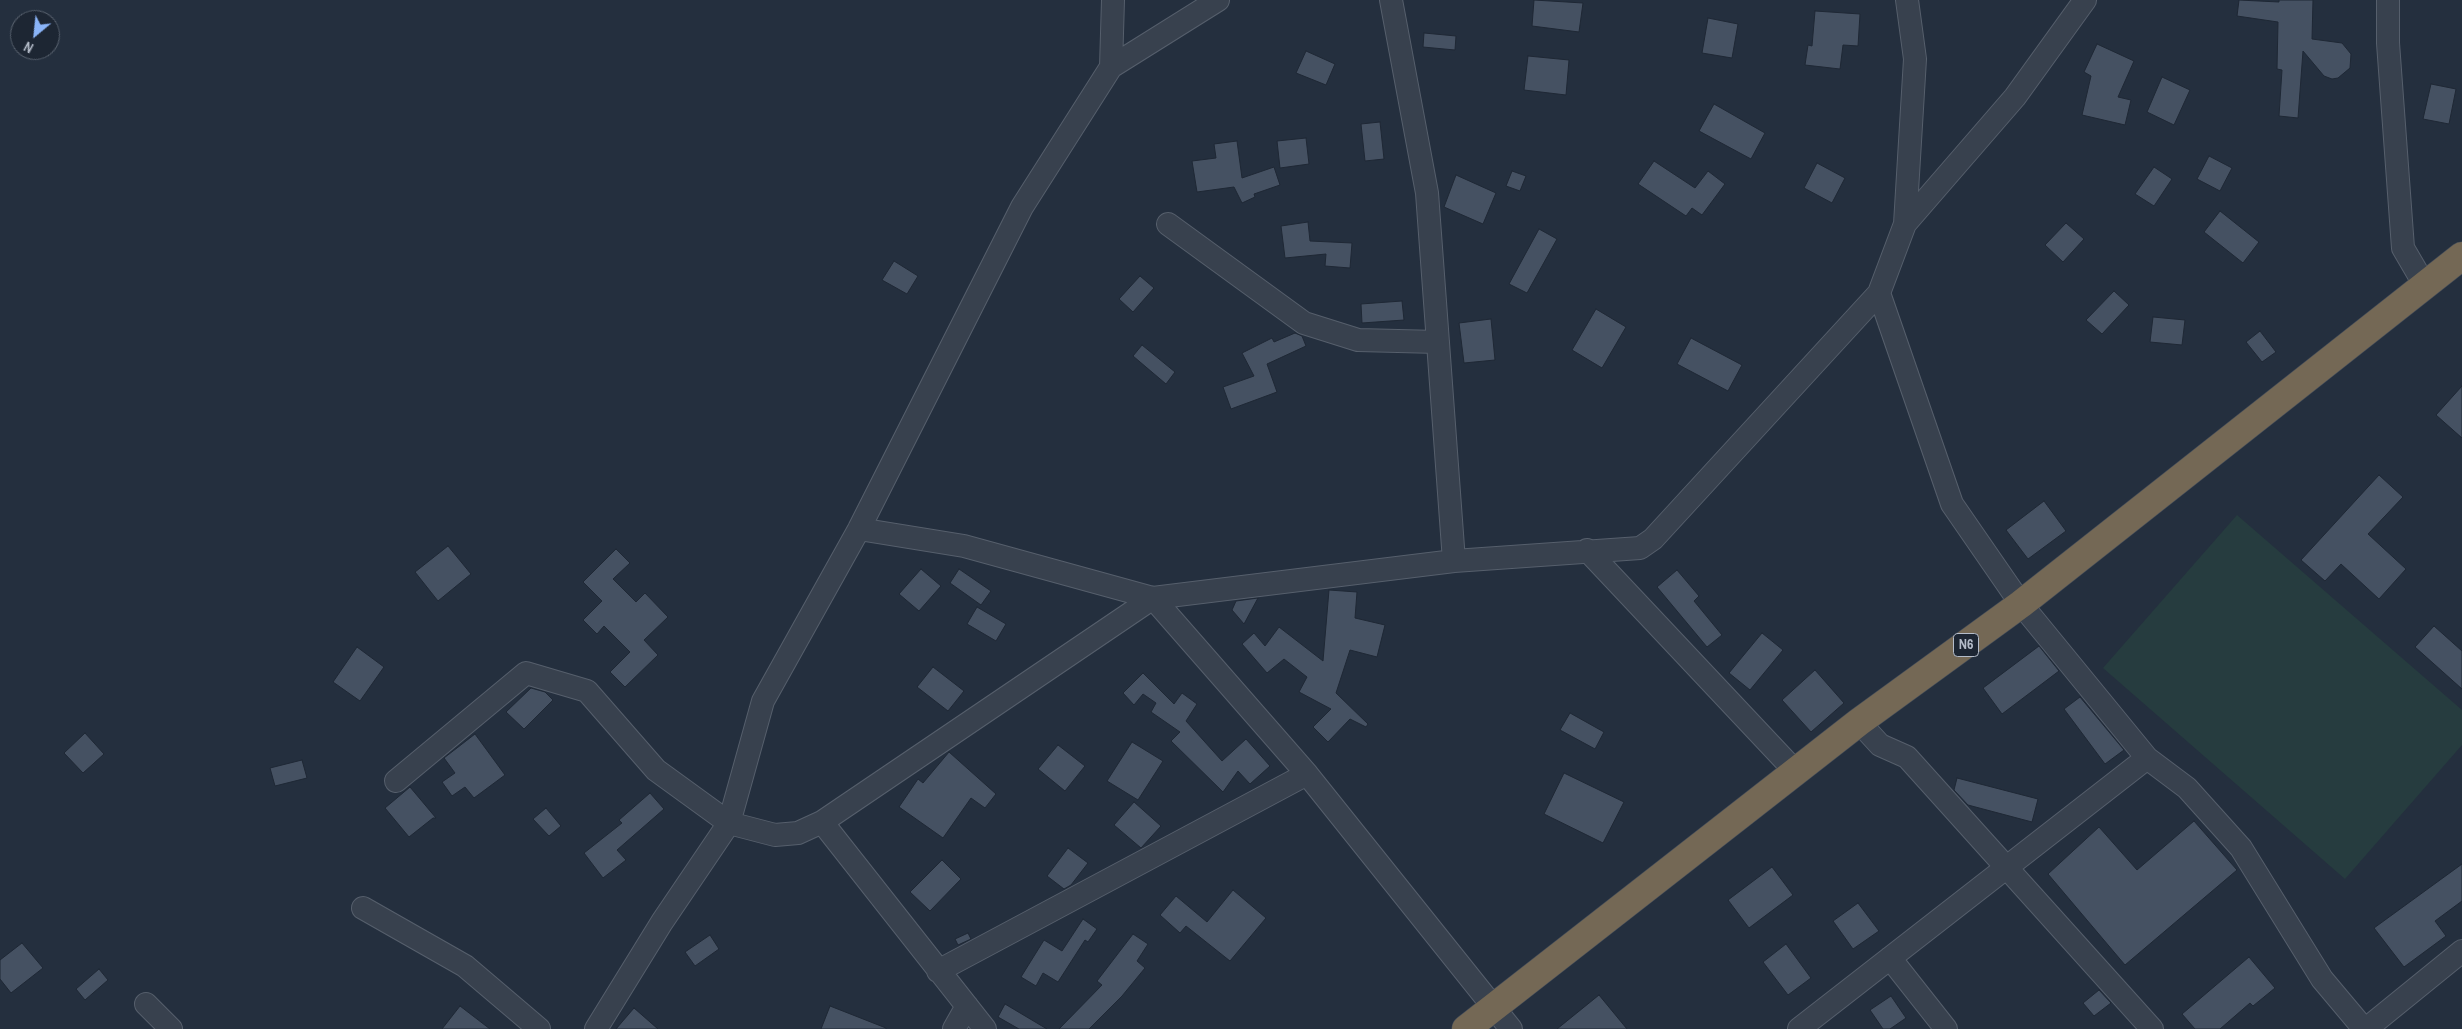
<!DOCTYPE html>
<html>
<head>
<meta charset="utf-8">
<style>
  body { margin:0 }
  #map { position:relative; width:2462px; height:1029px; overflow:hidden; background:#242f3e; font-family:"Archivo Narrow",sans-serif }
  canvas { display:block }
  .north { position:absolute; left:10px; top:10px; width:50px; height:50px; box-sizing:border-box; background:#1d2633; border:1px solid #59626f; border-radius:50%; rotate:208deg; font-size:14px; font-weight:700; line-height:20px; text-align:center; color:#b4bcc9 }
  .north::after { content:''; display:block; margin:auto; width:18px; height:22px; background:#8ab4f8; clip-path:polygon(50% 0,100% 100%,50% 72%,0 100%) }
</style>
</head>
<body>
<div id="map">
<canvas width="2462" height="1029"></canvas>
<div class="north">N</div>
</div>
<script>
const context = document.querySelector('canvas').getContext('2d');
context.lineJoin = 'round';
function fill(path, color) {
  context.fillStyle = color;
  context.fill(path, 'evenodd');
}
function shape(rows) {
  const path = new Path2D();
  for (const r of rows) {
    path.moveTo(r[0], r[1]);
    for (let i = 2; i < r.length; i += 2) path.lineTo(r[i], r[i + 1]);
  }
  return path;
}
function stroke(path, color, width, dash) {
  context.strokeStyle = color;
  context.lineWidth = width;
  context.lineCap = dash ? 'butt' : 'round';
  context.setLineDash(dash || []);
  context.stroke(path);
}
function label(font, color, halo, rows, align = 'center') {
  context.font = font + ' "Archivo Narrow",sans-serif';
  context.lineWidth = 5;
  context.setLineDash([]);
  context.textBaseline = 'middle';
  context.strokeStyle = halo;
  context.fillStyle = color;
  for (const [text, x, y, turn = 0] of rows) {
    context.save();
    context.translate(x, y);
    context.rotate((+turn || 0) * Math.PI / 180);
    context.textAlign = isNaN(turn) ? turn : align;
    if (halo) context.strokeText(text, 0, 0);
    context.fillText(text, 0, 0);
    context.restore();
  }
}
const green = shape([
  [2237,515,2462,710,2462,745,2345,879,2103,668]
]);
const building = shape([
  [1534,0,1583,3,1579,32,1532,26,1534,0],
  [2239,0,2279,2,2279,0,2313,0,2312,39,2342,43,2351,54,2350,68,2338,78,2332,79,2324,76,2303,51,2298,118,2279,116,2282,70,2277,69,2278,22,2237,16,2239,0],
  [1815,11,1860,14,1858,46,1843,45,1840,69,1805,65,1808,45,1812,46,1815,11],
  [1708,18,1738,24,1732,58,1702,53,1708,18],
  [1424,33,1456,36,1455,50,1423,47,1424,33],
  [2097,44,2134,61,2118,97,2131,100,2125,125,2082,115,2091,76,2084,72,2097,44],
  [1306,51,1335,64,1326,85,1296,73,1306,51],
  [1528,56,1569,60,1566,95,1524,90,1528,56],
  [2162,77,2190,90,2174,125,2147,112,2162,77],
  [2431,84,2456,89,2449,124,2423,119,2431,84],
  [1714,104,1765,133,1751,159,1699,131,1714,104],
  [1380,122,1384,159,1365,161,1361,124,1380,122],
  [1306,138,1309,164,1280,168,1277,141,1306,138],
  [1237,141,1242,178,1274,167,1280,185,1254,194,1255,197,1242,203,1234,187,1197,192,1192,161,1216,158,1214,144,1237,141],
  [2209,156,2232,168,2220,191,2197,179,2209,156],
  [1654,161,1695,188,1708,171,1725,184,1702,215,1692,208,1686,216,1638,184,1654,161],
  [1817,163,1845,178,1832,203,1804,188,1817,163],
  [2154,167,2172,179,2154,206,2135,194,2154,167],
  [1512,171,1526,176,1520,191,1506,186,1512,171],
  [1456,175,1496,193,1483,224,1444,207,1456,175],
  [2220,211,2259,242,2243,263,2204,232,2220,211],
  [1308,222,1310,241,1352,243,1350,268,1325,266,1326,254,1285,258,1281,226,1308,222],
  [2066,223,2084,239,2063,262,2045,245,2066,223],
  [1539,229,1557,239,1527,293,1509,284,1539,229],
  [894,261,918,276,907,294,882,280,894,261],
  [1140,276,1154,288,1133,312,1119,299,1140,276],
  [2114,291,2129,305,2102,334,2086,320,2114,291],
  [1402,301,1404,320,1362,323,1361,304,1402,301],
  [1596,309,1626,327,1602,368,1572,350,1596,309],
  [2153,317,2185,320,2182,345,2150,342,2153,317],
  [1491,319,1495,360,1464,363,1459,323,1491,319],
  [2260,331,2276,352,2262,362,2246,342,2260,331],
  [1295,333,1302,336,1306,346,1267,364,1277,392,1231,409,1223,387,1254,376,1242,353,1272,338,1274,342,1295,333],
  [1691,338,1742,365,1728,391,1677,364,1691,338],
  [1142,345,1175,372,1166,384,1133,356,1142,345],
  [2462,386,2462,438,2436,415,2462,386],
  [2379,475,2403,497,2368,534,2406,569,2379,599,2341,564,2325,581,2301,560,2379,475],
  [2044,501,2066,531,2028,559,2006,530,2044,501],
  [448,546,471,574,438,601,415,572,448,546],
  [616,549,630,563,613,579,636,602,645,593,668,617,644,640,658,655,625,687,610,672,630,652,604,626,597,634,583,620,602,601,583,582,616,549],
  [921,569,941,586,919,611,899,594,921,569],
  [959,569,991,591,981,605,950,583,959,569],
  [1677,570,1699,596,1694,601,1722,635,1707,647,1657,587,1677,570],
  [1329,590,1357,592,1355,618,1385,625,1377,657,1350,650,1336,693,1368,724,1366,727,1350,719,1328,742,1313,727,1331,709,1299,692,1307,677,1284,659,1267,673,1242,644,1254,633,1265,646,1279,627,1323,661,1329,590],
  [1258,598,1244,624,1232,610,1236,601,1258,598],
  [977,607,1006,624,996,641,967,624,977,607],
  [2434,626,2462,651,2462,689,2415,647,2434,626],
  [1762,633,1783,650,1750,690,1729,673,1762,633],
  [2039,646,2059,671,2002,714,1983,688,2039,646],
  [357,647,384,667,360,701,333,682,357,647],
  [933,667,964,691,948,711,917,687,933,667],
  [1815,670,1844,703,1811,732,1782,700,1815,670],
  [1143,673,1174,704,1182,693,1197,704,1186,721,1222,761,1246,739,1270,766,1250,784,1238,771,1223,792,1171,741,1180,732,1151,712,1156,703,1143,694,1134,705,1123,693,1143,673],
  [531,688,545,692,553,700,524,729,506,712,531,688],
  [2080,697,2124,750,2105,764,2064,709,2080,697],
  [1570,713,1604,732,1595,749,1560,730,1570,713],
  [85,733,104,754,83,773,64,753,85,733],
  [475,734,505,775,474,798,465,787,452,796,442,782,455,773,444,758,475,734],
  [1132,742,1163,761,1138,800,1107,781,1132,742],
  [1058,745,1085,766,1065,791,1038,769,1058,745],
  [949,752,996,794,985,808,971,798,943,838,899,807,918,779,923,783,949,752],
  [302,760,307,778,275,786,270,768,302,760],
  [1564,773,1624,802,1603,843,1544,814,1564,773],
  [1957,778,2038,799,2032,822,1968,805,1954,790,1957,778],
  [410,787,436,818,433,818,409,837,385,808,410,787],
  [650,793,664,809,617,850,626,860,603,878,584,853,622,823,619,820,650,793],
  [1134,802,1161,826,1141,848,1114,825,1134,802],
  [546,808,561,826,549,836,533,819,546,808],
  [2194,821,2237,870,2125,965,2048,874,2099,827,2137,870,2194,821],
  [1068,848,1088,863,1071,885,1064,889,1047,876,1068,848],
  [942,860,961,879,930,911,910,892,942,860],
  [2462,864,2462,901,2435,921,2446,936,2404,967,2374,928,2462,864],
  [1772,867,1793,895,1749,928,1728,900,1772,867],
  [1233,890,1266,918,1230,961,1186,926,1180,933,1160,915,1176,896,1207,922,1233,890],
  [1858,903,1879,931,1853,949,1833,921,1858,903],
  [1083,919,1097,929,1088,942,1085,940,1058,982,1043,973,1036,986,1021,977,1044,940,1062,951,1083,919],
  [968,933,971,939,958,945,955,939,968,933],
  [1133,934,1148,944,1137,961,1145,968,1122,996,1089,1029,1059,1029,1102,985,1097,981,1133,934],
  [710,935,719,949,695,966,685,952,710,935],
  [22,943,43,968,11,993,0,979,0,960,22,943],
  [1786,944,1811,978,1788,995,1763,962,1786,944],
  [2249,957,2275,988,2253,1006,2250,1003,2220,1029,2195,1029,2182,1014,2249,957],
  [99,969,108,980,85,1000,76,989,99,969],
  [2099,990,2111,1003,2094,1016,2083,1003,2099,990],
  [1599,995,1627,1029,1557,1029,1599,995],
  [1891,996,1906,1018,1890,1029,1883,1029,1870,1010,1891,996],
  [1005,1004,1047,1029,1019,1029,998,1017,1005,1004],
  [460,1006,490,1029,442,1029,460,1006],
  [830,1006,886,1028,886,1029,821,1029,830,1006],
  [634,1008,658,1029,616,1029,634,1008]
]);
const minor = shape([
  [1391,0,1427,193,1454,561],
  [2388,0,2388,43,2403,248,2424,284],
  [1111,67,1113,0],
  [1168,224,1304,323,1358,340,1438,342],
  [1905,224,2015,97,2085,0],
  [1879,293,1952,504,2021,604,2147,758],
  [859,529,964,546,1153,598,1307,774,1511,1029],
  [1587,550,1795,771],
  [1859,722,1880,745,1907,757,2152,1029],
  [396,781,526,673,587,691,656,770,729,823,775,835,798,833,822,822,1153,598,1454,561,1640,548,1653,539,1879,293,1905,224,1915,59,1907,0],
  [822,822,985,1029],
  [363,908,465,966,539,1029],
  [1890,958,1946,1029],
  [938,971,1307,774],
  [146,1004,171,1029],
  [596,1029,662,922,729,823,763,701,859,529,1022,207,1111,67,1218,0],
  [954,1029,967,1006],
  [1799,1029,2147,758,2187,788,2241,848,2322,979,2364,1029],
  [2366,1029,2462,951]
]);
const highway = shape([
  [1466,1029,1859,722,2021,604,2462,256]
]);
const shields = [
  [1966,645,25]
];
const shieldNames = [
  ["N6",1966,645]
];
fill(green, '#263c3f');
fill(building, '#455162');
stroke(building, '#1f2835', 1);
stroke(minor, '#565f6c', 24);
stroke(highway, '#434c59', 29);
stroke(minor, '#38414e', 22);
stroke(highway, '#746855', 28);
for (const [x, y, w] of shields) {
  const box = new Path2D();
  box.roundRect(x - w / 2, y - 11.5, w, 23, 4);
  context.fillStyle = '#1d2633';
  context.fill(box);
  stroke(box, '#b4bcc9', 1);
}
label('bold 14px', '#b4bcc9', null, shieldNames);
</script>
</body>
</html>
